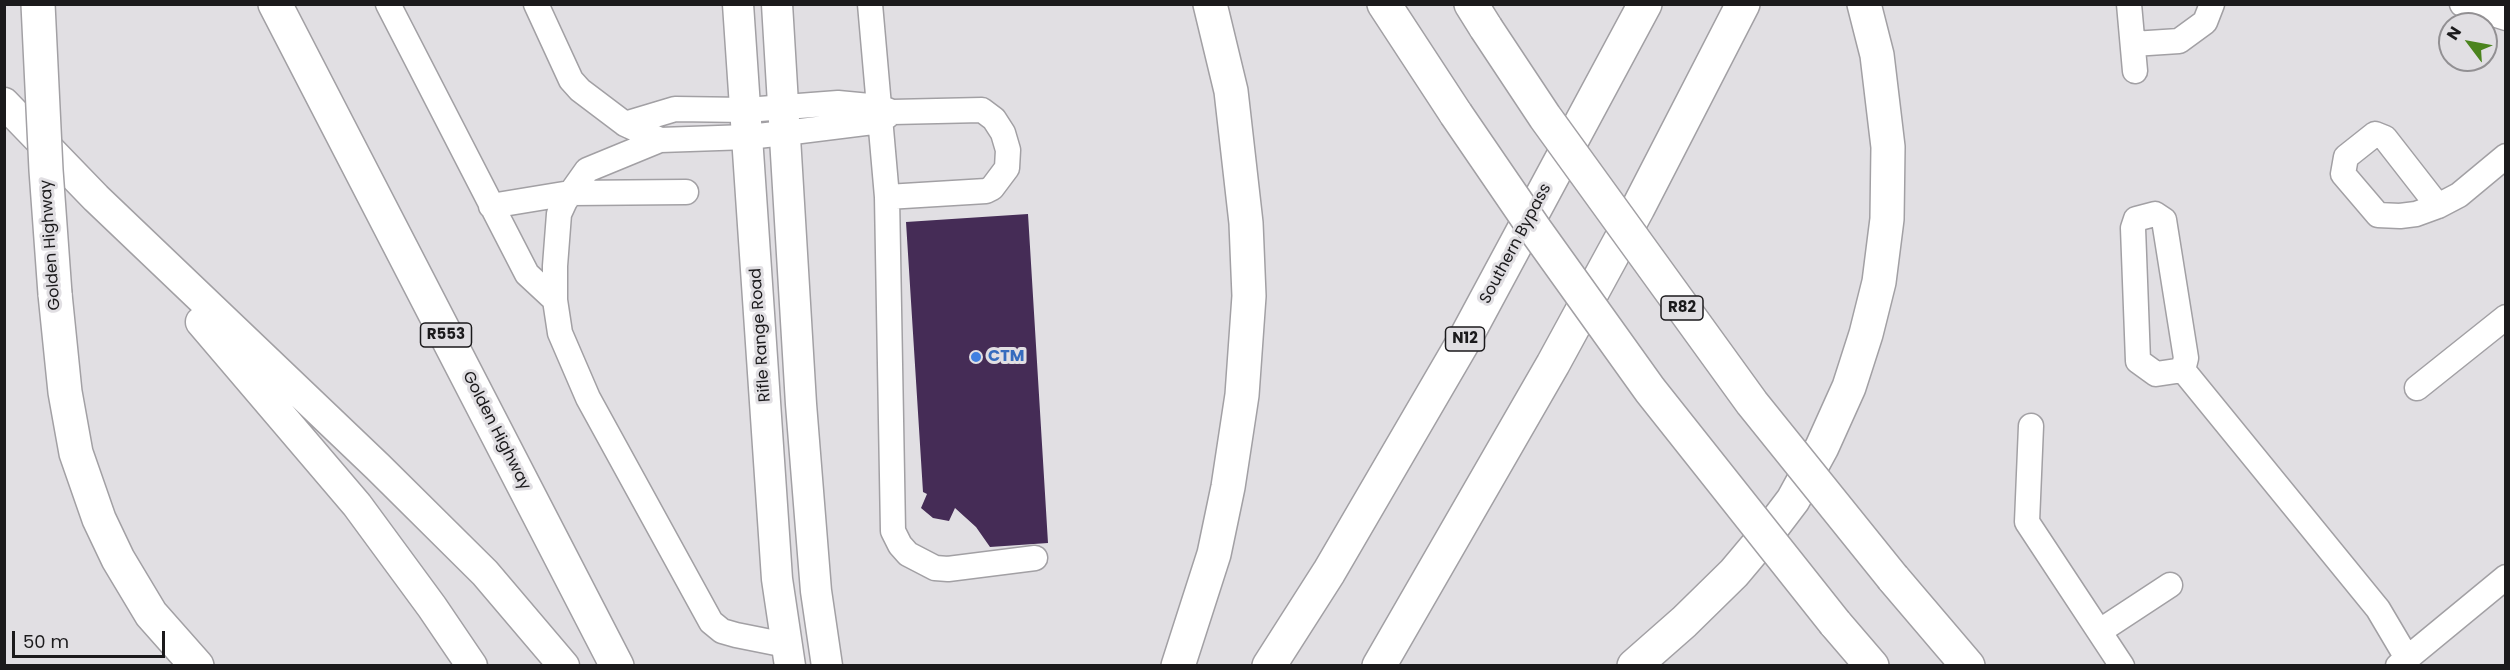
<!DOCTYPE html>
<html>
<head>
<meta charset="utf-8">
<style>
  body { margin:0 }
  #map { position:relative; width:2510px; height:670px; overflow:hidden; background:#e1dfe3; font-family:Poppins,sans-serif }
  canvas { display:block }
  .frame { position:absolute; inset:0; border:6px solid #1b1a1c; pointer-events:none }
  .north { position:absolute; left:2438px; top:12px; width:60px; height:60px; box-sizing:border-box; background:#e1dfe3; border:2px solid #929093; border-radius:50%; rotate:302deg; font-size:16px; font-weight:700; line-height:24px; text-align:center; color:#1b1a1c }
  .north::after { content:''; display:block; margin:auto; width:21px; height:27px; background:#4b841e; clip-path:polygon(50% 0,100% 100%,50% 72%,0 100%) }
  .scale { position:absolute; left:12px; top:631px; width:153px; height:27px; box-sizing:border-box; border:3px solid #1b1a1c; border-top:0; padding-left:8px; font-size:18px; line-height:21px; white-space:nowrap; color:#1b1a1c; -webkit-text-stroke:4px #e1dfe3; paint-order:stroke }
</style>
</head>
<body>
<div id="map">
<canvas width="2510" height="670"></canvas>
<div class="frame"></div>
<div class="north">N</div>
<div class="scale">50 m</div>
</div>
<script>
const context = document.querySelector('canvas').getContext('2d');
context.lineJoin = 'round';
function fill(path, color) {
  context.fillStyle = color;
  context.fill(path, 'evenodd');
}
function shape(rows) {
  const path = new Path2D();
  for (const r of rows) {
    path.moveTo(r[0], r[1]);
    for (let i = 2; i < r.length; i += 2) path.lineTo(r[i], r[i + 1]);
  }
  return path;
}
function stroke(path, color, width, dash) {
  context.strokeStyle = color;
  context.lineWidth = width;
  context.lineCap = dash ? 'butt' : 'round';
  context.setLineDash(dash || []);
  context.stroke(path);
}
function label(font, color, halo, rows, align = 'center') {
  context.font = font + ' Poppins,sans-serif';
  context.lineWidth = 6;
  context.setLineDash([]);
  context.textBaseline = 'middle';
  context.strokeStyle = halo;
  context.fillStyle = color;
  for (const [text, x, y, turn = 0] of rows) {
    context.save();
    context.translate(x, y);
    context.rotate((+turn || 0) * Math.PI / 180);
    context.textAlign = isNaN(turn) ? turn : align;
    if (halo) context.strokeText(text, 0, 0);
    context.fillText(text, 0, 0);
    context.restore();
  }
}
const building = shape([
  [1028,214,1048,543,990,547,976,527,955,508,949,521,933,518,921,508,927,494,923,492,906,222]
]);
const minor = shape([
  [388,4,527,274,555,300],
  [536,4,571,80,580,90,625,124,660,140,748,137,785,133,881,121,892,112],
  [870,4,887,197,893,531,900,545,908,554,935,568,948,569,1035,558],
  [2129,4,2135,71],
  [2462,4,2506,18],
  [2133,44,2179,41,2205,22,2212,4],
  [625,124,675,109,746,110,838,103,880,107,892,112,982,110,994,119,1003,133,1008,150,1007,168,992,188,986,191,887,197],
  [660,140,587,170,565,201,559,214,555,266,555,300,560,333,588,398,711,622,722,631,736,635,786,645],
  [491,206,570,193,686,192],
  [2438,206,2385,138,2375,134,2346,157,2343,174,2378,215,2400,216,2416,214,2438,206,2459,195,2506,156],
  [2183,370,2156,374,2138,361,2133,228,2136,219,2155,214,2164,220,2186,358,2183,370,2378,609,2407,658],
  [2417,388,2506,317],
  [2031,426,2027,522,2122,666],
  [2100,631,2170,585],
  [2398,666,2506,577]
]);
const major = shape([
  [738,4,777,579,790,666],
  [777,4,801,404,816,591,827,666],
  [4,103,96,198,378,467,485,573,564,666],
  [201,322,357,505,432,607,472,666]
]);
const highway = shape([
  [275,4,617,666],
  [1384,4,1456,114],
  [1471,4,1486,28],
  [55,294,65,392,76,453,99,519,118,559,151,614,197,666],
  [1893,578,1968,666],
  [1835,623,1872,666],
  [1178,666,1214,554,1228,487,1242,395,1249,296,1246,223,1231,91,1210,4],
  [1269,666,1329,572,1466,337,1645,4],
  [1379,666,1553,364,1638,208,1743,4],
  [1634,666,1684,622,1734,573,1771,529,1793,500,1822,447,1849,387,1866,334,1879,282,1887,219,1888,147,1877,55,1864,4]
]);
const highwayBridge = shape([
  [38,4,46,170,55,294],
  [1486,28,1545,117,1752,403,1893,578],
  [1456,114,1534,228,1650,390,1835,623]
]);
const markers = [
  [976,357,6,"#3f7fe0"]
];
const shields = [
  [1682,308,42],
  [446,335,51],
  [1465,339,39]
];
const shieldNames = [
  ["R82",1682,308],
  ["R553",446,335],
  ["N12",1465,339]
];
const streetNames = [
  ["Southern Bypass",1516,244,-62],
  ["Golden Highway",51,245,-94],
  ["Rifle Range Road",761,335,-94],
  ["Golden Highway",496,431,63]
];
const shopNames = [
  ["CTM",988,357]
];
fill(building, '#452c56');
stroke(minor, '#a2a0a4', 27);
stroke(major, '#a2a0a4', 33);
stroke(highway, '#a2a0a4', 36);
stroke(minor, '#fff', 24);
stroke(major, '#fff', 30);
stroke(highway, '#fff', 33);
stroke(highwayBridge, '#a2a0a4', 36, []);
stroke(highwayBridge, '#fff', 33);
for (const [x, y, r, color] of markers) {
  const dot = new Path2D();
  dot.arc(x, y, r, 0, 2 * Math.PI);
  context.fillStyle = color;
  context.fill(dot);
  stroke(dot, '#e1dfe3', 2);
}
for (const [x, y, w] of shields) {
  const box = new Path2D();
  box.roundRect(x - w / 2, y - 12, w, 24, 4.5);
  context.fillStyle = '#e1dfe3';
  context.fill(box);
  stroke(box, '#1b1a1c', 1.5);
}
label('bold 15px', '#1b1a1c', null, shieldNames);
label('16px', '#1b1a1c', '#e1dfe3', streetNames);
label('bold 16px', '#366cbe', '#e1dfe3', shopNames, 'left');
</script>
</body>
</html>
